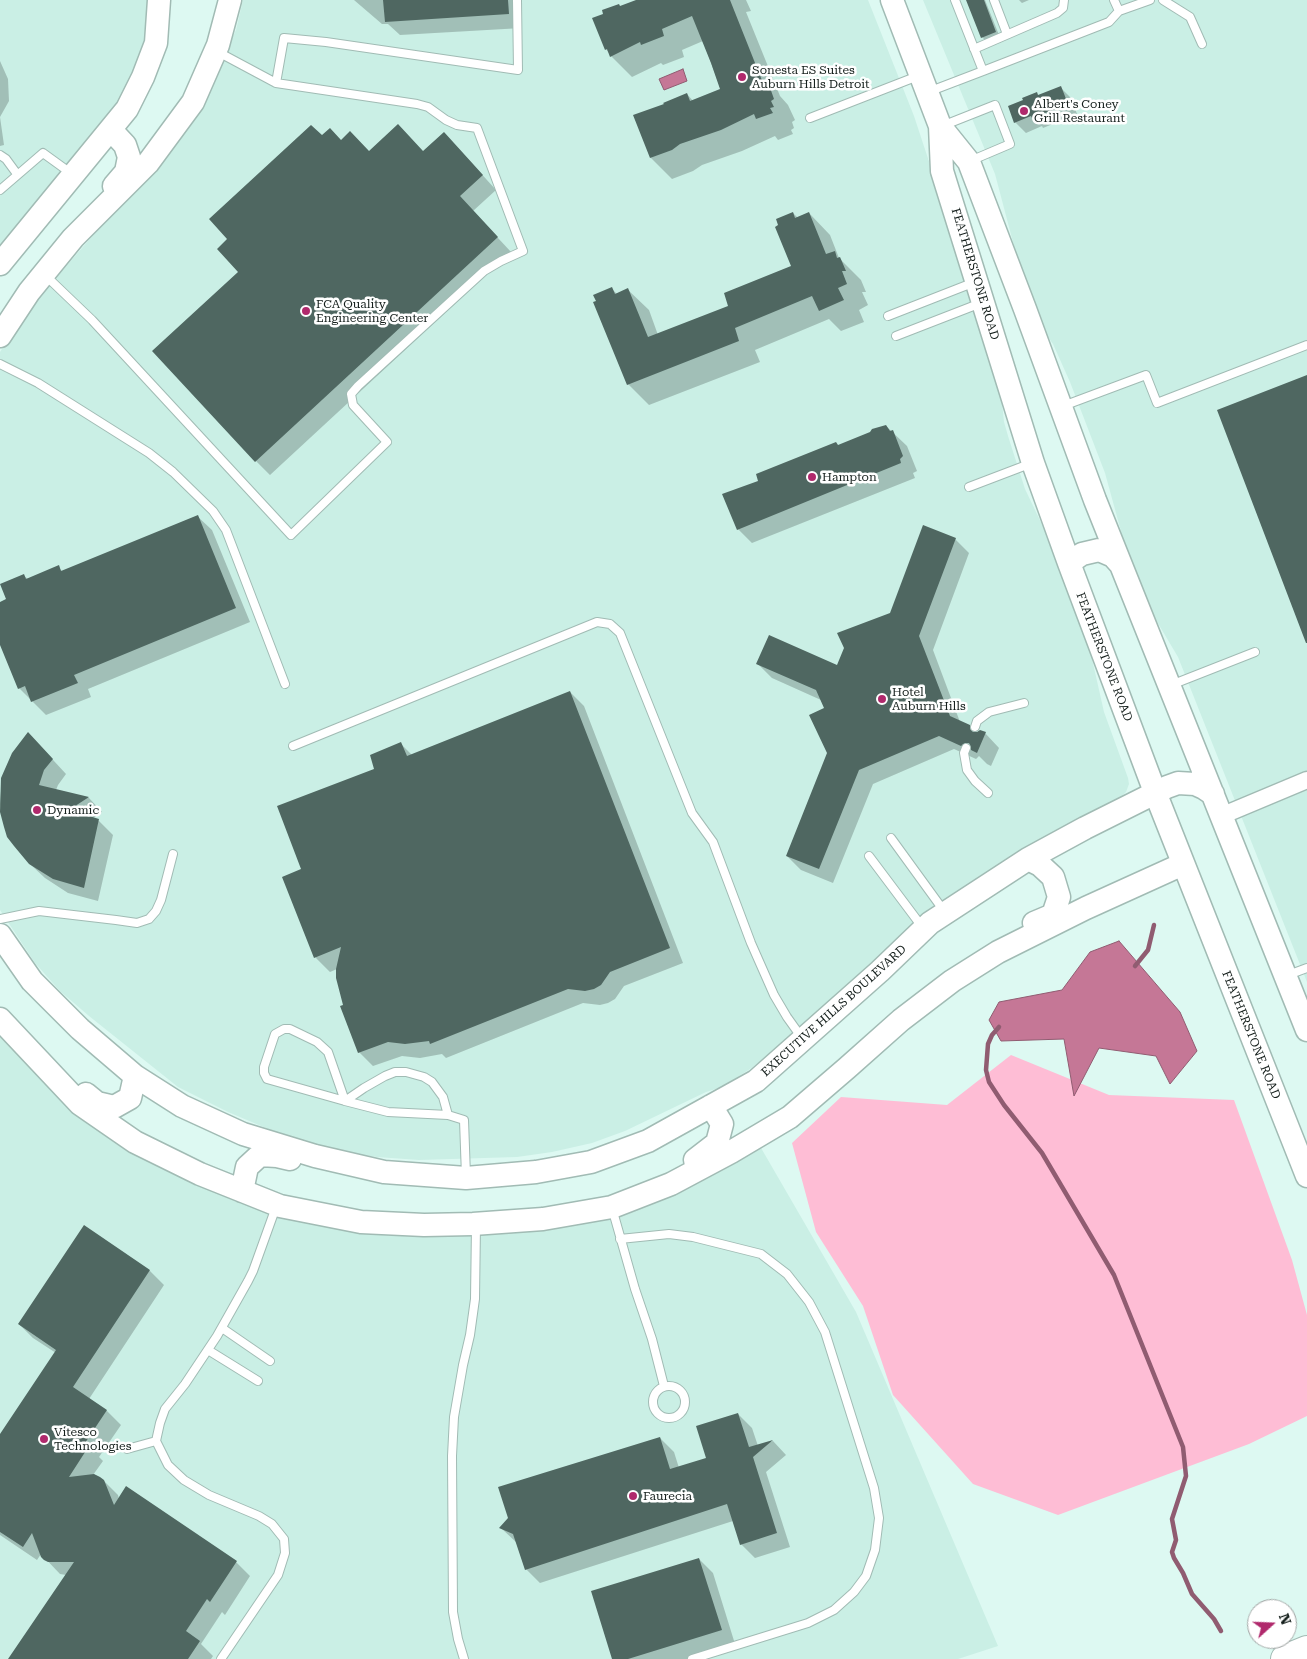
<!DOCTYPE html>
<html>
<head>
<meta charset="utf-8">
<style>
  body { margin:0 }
  #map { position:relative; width:1307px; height:1659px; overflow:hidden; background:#ddf9f2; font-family:"Roboto Serif",serif }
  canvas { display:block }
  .north { position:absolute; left:1247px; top:1599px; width:50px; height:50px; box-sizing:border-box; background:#fff; border:1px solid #a1a5a4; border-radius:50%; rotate:70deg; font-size:14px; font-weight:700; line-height:20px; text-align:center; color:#141e1b }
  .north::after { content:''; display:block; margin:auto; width:18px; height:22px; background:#b0296c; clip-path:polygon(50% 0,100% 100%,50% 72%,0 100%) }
</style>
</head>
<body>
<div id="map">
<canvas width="1307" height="1659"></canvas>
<div class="north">N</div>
</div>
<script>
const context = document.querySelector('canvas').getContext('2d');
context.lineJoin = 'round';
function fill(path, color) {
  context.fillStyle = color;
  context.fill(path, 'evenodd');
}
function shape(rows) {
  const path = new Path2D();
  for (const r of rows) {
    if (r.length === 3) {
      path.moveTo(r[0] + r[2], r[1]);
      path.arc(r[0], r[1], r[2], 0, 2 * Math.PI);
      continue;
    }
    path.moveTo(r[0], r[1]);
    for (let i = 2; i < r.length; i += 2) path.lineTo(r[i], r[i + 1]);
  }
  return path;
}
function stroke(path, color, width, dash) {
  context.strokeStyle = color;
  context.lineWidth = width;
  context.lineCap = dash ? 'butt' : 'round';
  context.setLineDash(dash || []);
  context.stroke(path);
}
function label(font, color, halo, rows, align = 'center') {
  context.font = font + ' "Roboto Serif",serif';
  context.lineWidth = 5;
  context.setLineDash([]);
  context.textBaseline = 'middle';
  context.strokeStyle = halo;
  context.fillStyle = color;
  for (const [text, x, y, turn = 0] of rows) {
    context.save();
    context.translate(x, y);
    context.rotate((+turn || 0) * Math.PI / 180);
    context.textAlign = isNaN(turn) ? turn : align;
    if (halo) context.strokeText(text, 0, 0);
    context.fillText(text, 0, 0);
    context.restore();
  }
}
const built = shape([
  [0,0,154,0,143,61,109,122,0,247],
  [243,0,868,0,914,116,942,201,1001,393,1004,422,1008,436,1025,489,1047,535,1090,650,1104,712,1128,778,1129,784,1126,792,1120,798,1050,836,1022,849,960,890,785,1042,750,1069,722,1087,706,1092,625,1131,592,1143,552,1152,517,1157,419,1160,377,1157,343,1152,308,1143,273,1131,228,1112,178,1087,89,1016,60,991,35,963,0,910,0,352,27,311,137,185,208,89,236,30],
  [923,0,1307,0,1307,982,1178,657,1156,620,1127,553,1105,473,1070,382,1053,344,1043,330,1018,261,995,174],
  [0,1026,64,1092,291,1213,563,1221,757,1141,856,1312,998,1646,958,1659,0,1659]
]);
const green = shape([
  [1011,1055,1109,1095,1234,1100,1292,1260,1307,1315,1307,1416,1249,1444,1058,1515,973,1484,893,1395,863,1306,816,1232,792,1143,841,1097,947,1105]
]);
const water = shape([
  [683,69,687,81,664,90,659,79,683,69],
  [1119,941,1180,1012,1197,1051,1170,1084,1156,1056,1099,1048,1074,1096,1064,1039,1001,1041,989,1020,999,1002,1062,990,1090,952,1119,941]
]);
const shadow = shape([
  [354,0,521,0,522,28,400,35,388,24,382,24],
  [639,0,746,0,751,11,746,12,780,96,788,105,795,120,792,122,794,128,791,130,793,134,778,140,775,136,742,151,702,165,693,171,672,179,651,158,665,105,687,94,693,101,721,90,703,41,682,50,684,57,663,65,661,63,632,77,611,56,606,49,621,7],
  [967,0,985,0,999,35,985,40,982,37],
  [1019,0,1029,0,1022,3],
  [0,61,8,79,9,101,0,117,4,145,0,146],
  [1060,87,1071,98,1077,114,1043,128,1042,126,1026,133,1015,122,1039,96],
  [322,137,342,141,369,152,424,153,458,148,496,190,473,211,511,252,270,475,256,461,239,272],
  [793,213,798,218,809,213,830,235,839,258,861,280,866,292,862,292,868,305,859,310,864,322,841,331,829,319,755,350,760,362,649,405,628,384,612,289,617,294,627,289,649,310,658,335,730,307,793,267],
  [886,426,907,446,917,471,913,473,915,478,752,543,738,529,759,481],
  [197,516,212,530,250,622,88,689,91,697,46,715,19,688,0,641,0,603,8,600,24,576,28,579,58,567,63,572],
  [955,539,969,553,933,650,960,722,969,726,977,734,985,733,999,748,991,766,987,764,979,756,976,759,954,749,873,784,833,883,801,870,787,856,828,753,825,708,821,700,772,678,758,664,837,666,891,614],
  [570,692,584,706,683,963,624,986,615,999,608,1003,600,1005,583,1003,446,1058,442,1054,420,1058,402,1056,373,1066,359,1052,345,1006,337,969,330,972,316,958,283,877,303,870,376,769,401,744,412,755],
  [42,748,66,774,58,785,56,790,89,798,102,812,92,819,99,821,113,835,98,901,68,893,45,878,30,864,8,836,0,804,2,778],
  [84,1227,150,1271,164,1285,89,1399,107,1411,121,1425,99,1457,103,1461,93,1475,104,1481,118,1495,119,1499,127,1488,236,1562,250,1576,225,1615,222,1612,201,1644,213,1656,211,1659,11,1659,66,1575,60,1574,41,1554,37,1560,0,1535,0,1437,56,1353,33,1338,19,1324],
  [738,1414,752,1428,758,1446,773,1441,786,1455,766,1472,790,1547,755,1558,741,1544,733,1521,540,1583,526,1569,517,1543,501,1528,660,1438,674,1452,679,1468,708,1459],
  [699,1559,713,1573,735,1644,687,1659,613,1659]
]);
const stream = shape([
  [1135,966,1148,950,1154,925],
  [999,1027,992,1035,988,1044,986,1070,989,1082,1004,1105,1042,1153,1114,1275,1183,1447,1186,1476,1172,1519,1176,1540,1172,1552,1174,1558,1183,1573,1192,1594,1214,1619,1221,1631]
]);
const building = shape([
  [383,0,508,0,509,14,385,22],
  [636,0,730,0,763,83,768,82,774,99,771,101,774,107,770,108,773,113,756,119,754,114,721,130,680,144,672,150,650,158,633,115,664,104,663,103,687,93,690,101,720,89,711,63,692,16,662,29,664,36,641,45,640,42,610,57,607,49,605,50,592,18,603,14,602,10,619,4,620,6],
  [966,0,984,0,996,32,981,38],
  [1061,86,1068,104,1032,118,1031,116,1014,123,1008,106,1023,100,1022,98,1037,92,1038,95],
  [398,124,423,151,444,132,483,175,460,196,498,237,255,462,152,351,238,272,217,249,227,239,209,219,311,125,322,135,330,128,341,140,350,131,369,151],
  [793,212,795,218,809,212,826,254,835,251,837,258,840,257,846,271,842,271,847,284,838,288,844,300,819,311,812,296,735,328,739,341,627,385,593,302,596,301,593,295,612,287,615,294,628,288,648,337,728,306,724,293,791,266,775,227,778,225,776,219],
  [1307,375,1307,643,1306,643,1217,410],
  [886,425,890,431,893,430,903,456,900,459,901,463,737,530,722,494,758,481,756,474,836,442,838,445,870,432,872,429],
  [198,515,236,608,74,675,78,683,31,702,25,686,18,689,0,645,0,602,6,599,0,584,24,574,26,579,59,565,61,571],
  [923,525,956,538,919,636,950,716,970,725,970,729,973,732,977,732,980,730,986,732,977,753,971,750,971,747,969,743,965,743,961,746,939,736,859,770,819,869,786,856,827,753,809,715,824,708,816,690,756,664,769,635,837,665,844,648,837,633,890,613],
  [570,691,670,948,610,972,601,985,594,989,585,991,568,989,430,1044,429,1041,405,1044,388,1042,358,1053,340,1006,343,1005,336,978,336,969,341,947,314,958,282,877,301,869,277,806,374,769,370,755,401,742,407,756],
  [28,732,53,759,44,770,39,785,89,797,69,810,99,819,84,888,53,879,29,864,14,846,7,837,4,827,0,812,1,778,12,753],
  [84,1225,150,1270,73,1387,107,1410,85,1443,89,1446,69,1477,94,1474,100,1477,104,1480,114,1505,126,1486,237,1561,210,1602,207,1599,186,1631,200,1641,188,1659,8,1659,74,1562,48,1562,44,1560,41,1557,32,1533,23,1547,0,1532,0,1434,56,1350,18,1324],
  [738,1413,749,1447,773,1440,753,1457,777,1533,740,1545,727,1504,525,1570,513,1534,499,1528,508,1518,498,1487,660,1437,670,1469,706,1458,696,1426],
  [699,1558,722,1630,628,1659,612,1659,591,1591]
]);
const lane = shape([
  [994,0,1007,34],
  [1163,0,1190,17,1202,44],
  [1119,11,1150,0],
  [974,49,1057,13,1063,8,1064,0],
  [983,71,1109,22,1119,11,1114,0],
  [276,83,284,38,326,42,518,70,517,0],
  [928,92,983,71,955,0],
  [810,118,918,76],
  [942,126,995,105,1010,144,970,161],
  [0,155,6,159,17,174],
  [0,190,43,153,72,174],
  [45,275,92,320,291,535,387,442,353,405,351,394,358,386,484,271,501,261,523,251,477,128,457,125,446,120,428,107,417,104,276,83,218,52],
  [888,316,975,282],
  [896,336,981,303],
  [0,364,38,383,149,453,173,472,213,511,226,530,285,684],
  [1063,406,1146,375,1157,403,1307,345],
  [969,487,1032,463],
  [1171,685,1255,652],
  [975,727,977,721,989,712,1024,703],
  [293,746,597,622,610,624,620,633,692,813,713,842,751,943,774,995,787,1017,802,1038],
  [966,748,964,753,967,770,975,781,988,793],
  [891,838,944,911],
  [869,856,923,928],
  [0,919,39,911,116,920,137,923,149,919,156,911,161,900,173,854],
  [1288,975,1307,968],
  [448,1115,443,1097,432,1082,424,1077,406,1072,395,1072,385,1076,364,1088,345,1101,328,1052,317,1042,290,1029,284,1029,275,1034,264,1067,264,1073,267,1079,345,1101,388,1112,448,1115,464,1120,466,1176],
  [612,1208,635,1289,652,1339,664,1386],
  [620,1239,669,1234,693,1237,761,1254,787,1274,809,1302,825,1332,874,1488,879,1518,875,1550,866,1576,854,1592,834,1610,808,1623,692,1659],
  [222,1328,270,1361],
  [208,1350,258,1381],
  [669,1402,16],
  [127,1449,156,1441],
  [221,1659,278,1575,285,1553,284,1539,272,1524,259,1516,209,1495,184,1480,168,1465,156,1441,160,1423,165,1409,185,1384,217,1336,248,1281,253,1271,276,1207],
  [464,1659,458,1639,453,1612,452,1456,454,1417,463,1365,470,1335,475,1299,476,1225]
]);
const street = shape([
  [1221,816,1307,780]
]);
const secondary = shape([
  [892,0,940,126,942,171,1033,463,1069,563,1155,792,1307,1176],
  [940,126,969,162,1025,309,1095,500,1307,1030],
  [111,130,125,145,129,157,126,172,114,186],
  [0,264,127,109,143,77,156,43,159,0],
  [0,336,29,292,73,238,148,163,193,102,218,45,230,0],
  [1069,563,1082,554,1099,550,1113,556,1121,565],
  [1028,859,1040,865,1053,877,1059,897,1053,915,1034,923],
  [0,935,32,981,80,1029,135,1076,182,1106,243,1134,315,1156,384,1172,466,1178,536,1172,591,1162,648,1141,756,1081,880,971,930,923,1028,859,1085,828,1167,787,1178,783,1195,784,1204,788,1213,794],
  [0,1019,80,1104,135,1142,200,1174,280,1206,361,1222,424,1225,473,1224,543,1219,612,1207,671,1184,731,1152,790,1117,847,1068,901,1020,952,981,998,952,1086,908,1183,864],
  [86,1094,97,1103,114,1107,130,1098,135,1076],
  [695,1160,717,1143,722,1124,711,1106],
  [242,1191,247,1167,260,1155,277,1156,290,1159]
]);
const highway = shape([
  [1285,1659,1307,1650]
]);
const markers = [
  [742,77,5,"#b0296c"],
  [1024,111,5,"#b0296c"],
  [306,311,5,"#b0296c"],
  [812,477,5,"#b0296c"],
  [882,699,5,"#b0296c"],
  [37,810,5,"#b0296c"],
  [44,1439,5,"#b0296c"],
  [633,1496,5,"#b0296c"]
];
const poiNames = [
  ["Sonesta ES Suites",752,70],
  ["Auburn Hills Detroit",752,84],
  ["Albert's Coney",1034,104],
  ["Grill Restaurant",1034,118],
  ["FCA Quality",316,304],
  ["Engineering Center",316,318],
  ["Hampton",822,477],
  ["Hotel",892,692],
  ["Auburn Hills",892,706],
  ["Dynamic",47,810],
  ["Vitesco",54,1432],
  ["Technologies",54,1446],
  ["Faurecia",643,1496]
];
const streetNames = [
  ["FEATHERSTONE ROAD",975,274,73],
  ["FEATHERSTONE ROAD",1104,657,69],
  ["EXECUTIVE HILLS BOULEVARD",834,1011,-42],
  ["FEATHERSTONE ROAD",1251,1035,68]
];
fill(built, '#caefe5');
fill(green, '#febdd5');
fill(water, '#c57796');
stroke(water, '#905c71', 1);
fill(shadow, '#0003');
stroke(stream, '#905c71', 4.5);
fill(building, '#4f6761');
stroke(lane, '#a1bbb4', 10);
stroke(street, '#a1bbb4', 19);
stroke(secondary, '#a1bbb4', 25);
stroke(highway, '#a1bbb4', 30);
stroke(lane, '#fff', 8);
stroke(street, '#fff', 16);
stroke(secondary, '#fff', 22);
stroke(highway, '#fff', 28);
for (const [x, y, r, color] of markers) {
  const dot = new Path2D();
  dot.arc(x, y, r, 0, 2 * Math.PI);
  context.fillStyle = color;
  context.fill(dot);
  stroke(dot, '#fff', 2);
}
label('12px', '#141e1b', '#fff', poiNames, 'left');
label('12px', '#141e1b', '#fff', streetNames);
</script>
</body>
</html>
